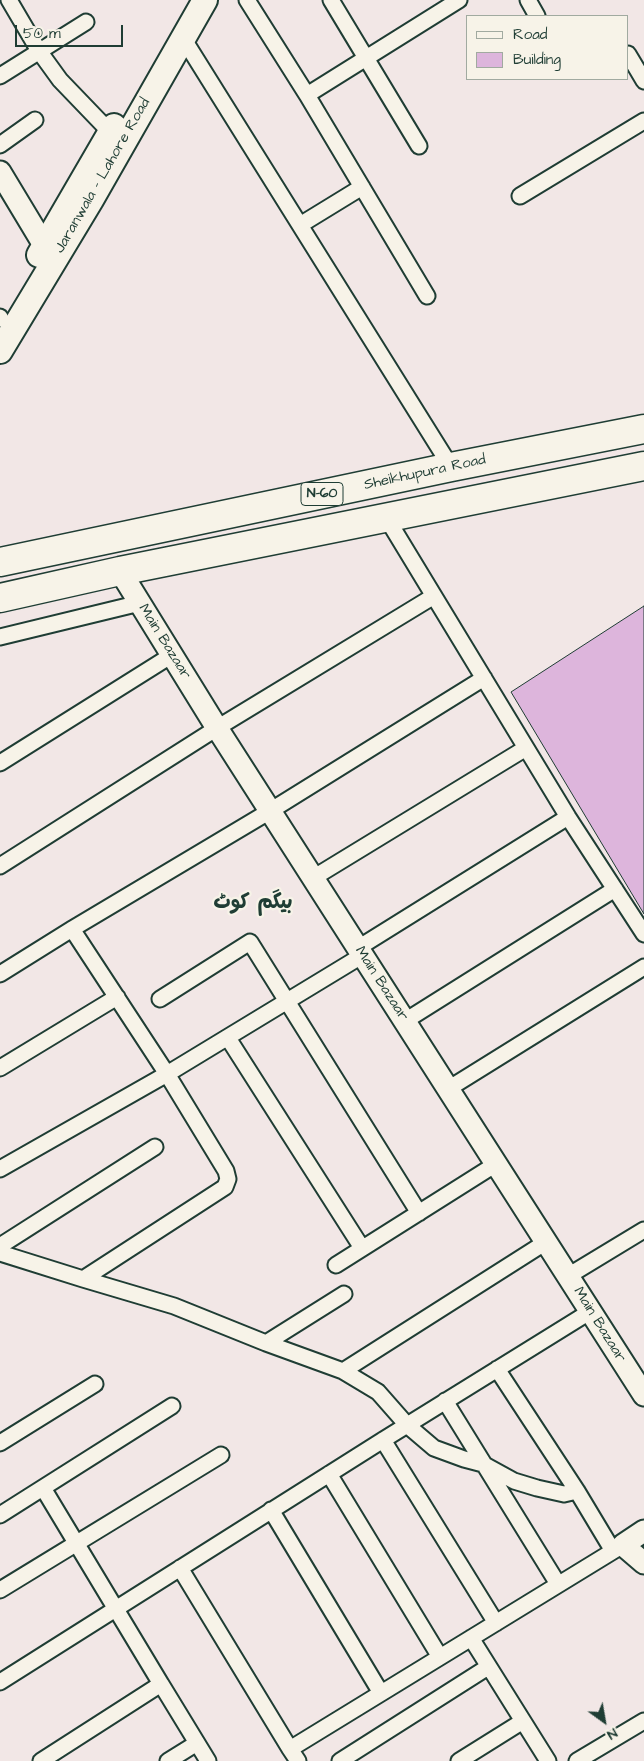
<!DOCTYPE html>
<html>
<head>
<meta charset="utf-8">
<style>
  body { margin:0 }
  #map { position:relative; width:644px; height:1761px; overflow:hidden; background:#f2e7e6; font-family:"Architects Daughter",sans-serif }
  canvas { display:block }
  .legend { position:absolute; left:466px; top:15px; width:162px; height:65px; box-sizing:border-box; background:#f7f3e8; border:1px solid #a1aaa0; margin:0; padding:6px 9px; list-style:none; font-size:15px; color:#1f3d34 }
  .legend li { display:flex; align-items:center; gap:10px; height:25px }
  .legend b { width:25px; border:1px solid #a1aaa0 }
  .north { position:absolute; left:579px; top:1696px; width:50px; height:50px; -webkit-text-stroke:4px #f7f3e8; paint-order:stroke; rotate:148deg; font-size:14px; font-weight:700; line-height:20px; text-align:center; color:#1f3d34 }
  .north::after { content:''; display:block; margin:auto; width:18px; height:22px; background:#1f3d34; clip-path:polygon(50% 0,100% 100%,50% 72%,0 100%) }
  .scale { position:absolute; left:15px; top:25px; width:108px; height:22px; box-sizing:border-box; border:2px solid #1f3d34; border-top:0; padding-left:6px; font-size:15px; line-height:18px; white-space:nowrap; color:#1f3d34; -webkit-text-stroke:4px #f7f3e8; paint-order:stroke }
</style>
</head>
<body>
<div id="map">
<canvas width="644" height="1761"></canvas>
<ul class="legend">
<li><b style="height:6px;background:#f7f3e8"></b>Road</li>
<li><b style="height:14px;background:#ddb5dc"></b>Building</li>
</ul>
<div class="north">N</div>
<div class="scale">50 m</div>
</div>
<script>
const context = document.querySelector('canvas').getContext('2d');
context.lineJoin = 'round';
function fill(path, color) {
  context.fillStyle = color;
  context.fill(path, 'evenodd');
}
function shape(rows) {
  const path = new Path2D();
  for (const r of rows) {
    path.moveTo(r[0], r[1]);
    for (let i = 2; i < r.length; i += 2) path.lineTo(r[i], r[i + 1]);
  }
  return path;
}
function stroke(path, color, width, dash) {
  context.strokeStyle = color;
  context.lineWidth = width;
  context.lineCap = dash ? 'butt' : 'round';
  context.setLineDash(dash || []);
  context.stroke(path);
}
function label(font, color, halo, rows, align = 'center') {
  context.font = font + ' "Architects Daughter","Playpen Sans Arabic",sans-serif';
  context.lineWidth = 4.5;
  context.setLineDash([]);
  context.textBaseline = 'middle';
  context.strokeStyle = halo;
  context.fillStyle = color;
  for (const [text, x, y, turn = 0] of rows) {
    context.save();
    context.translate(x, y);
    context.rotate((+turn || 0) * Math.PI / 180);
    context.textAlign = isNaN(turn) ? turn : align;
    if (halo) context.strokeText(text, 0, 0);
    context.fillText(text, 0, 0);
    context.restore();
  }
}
const building = shape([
  [644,606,644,914,511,692,644,606]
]);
const street = shape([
  [9,0,39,51,60,80,110,132],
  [247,0,307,95,459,0],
  [331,0,419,146],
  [528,0,537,16],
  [183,38,451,467],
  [628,54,644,81],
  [0,76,86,22],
  [307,95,427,296],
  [0,145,35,120],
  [520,196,644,121],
  [300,225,362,187],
  [0,317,1,319],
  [386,517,568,817,644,934],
  [0,637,140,603],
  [0,763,172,655],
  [0,866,217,728,434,596],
  [313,878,526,748],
  [72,929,167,1074,226,1171,228,1179,225,1187,83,1279],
  [358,948,568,817],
  [0,974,72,929,270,811,484,678],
  [160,999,250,942,419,1213],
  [405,1021,615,889],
  [228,1038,362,1248],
  [0,1068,117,997],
  [448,1089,644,967],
  [0,1169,167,1074,363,955],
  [0,1246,155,1147],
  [0,1253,83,1279,174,1306,266,1343,343,1371,378,1392,407,1425,434,1448,464,1459,483,1464,514,1481,537,1488,564,1494,577,1491],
  [336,1265,496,1164],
  [568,1276,644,1230],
  [266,1343,344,1294],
  [497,1369,577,1491,613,1551],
  [343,1371,546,1242],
  [445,1401,558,1584],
  [383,1440,496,1623],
  [0,1443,95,1384],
  [329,1474,440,1657],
  [43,1488,161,1684],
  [271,1510,381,1693],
  [0,1515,172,1406],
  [180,1568,290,1749],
  [0,1590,221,1455],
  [471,1638,548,1761],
  [0,1682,383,1440,591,1311],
  [41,1761,161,1684,208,1761],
  [168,1761,197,1743],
  [298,1761,290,1749,623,1545],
  [340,1761,488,1667],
  [459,1761,523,1721],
  [577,1761,644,1721]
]);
const secondary = shape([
  [0,172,44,245],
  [120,571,217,728,644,1395],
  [644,1531,623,1545,644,1563]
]);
const primary = shape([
  [39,255,114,126],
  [0,351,91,200,205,0]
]);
const highway = shape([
  [0,562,451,467,644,429],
  [0,598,120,571,644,466]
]);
const shields = [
  [322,494,42]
];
const shieldNames = [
  ["N-60",322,494]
];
const streetNames = [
  ["Jaranwala - Lahore Road",103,176,-60],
  ["Sheikhupura Road",425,473,-12],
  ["Main Bazaar",164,642,58],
  ["Main Bazaar",381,984,57],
  ["Main Bazaar",599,1325,58]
];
const districtNames = [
  ["بیگم کوٹ",253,904]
];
fill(building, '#ddb5dc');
stroke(building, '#1f3d34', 1);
stroke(street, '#1f3d34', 19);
stroke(secondary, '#1f3d34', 25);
stroke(primary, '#1f3d34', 28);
stroke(highway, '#1f3d34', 31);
stroke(street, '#f7f3e8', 15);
stroke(secondary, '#f7f3e8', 21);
stroke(primary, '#f7f3e8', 24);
stroke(highway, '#f7f3e8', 28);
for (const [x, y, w] of shields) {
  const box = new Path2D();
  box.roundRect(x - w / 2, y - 11.5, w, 23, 4);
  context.fillStyle = '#f7f3e8';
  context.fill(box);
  stroke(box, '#1f3d34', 1);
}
label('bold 14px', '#1f3d34', null, shieldNames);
label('15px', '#1f3d34', '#f7f3e8', streetNames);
label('bold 20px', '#1f3d34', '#f7f3e8', districtNames);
</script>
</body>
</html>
